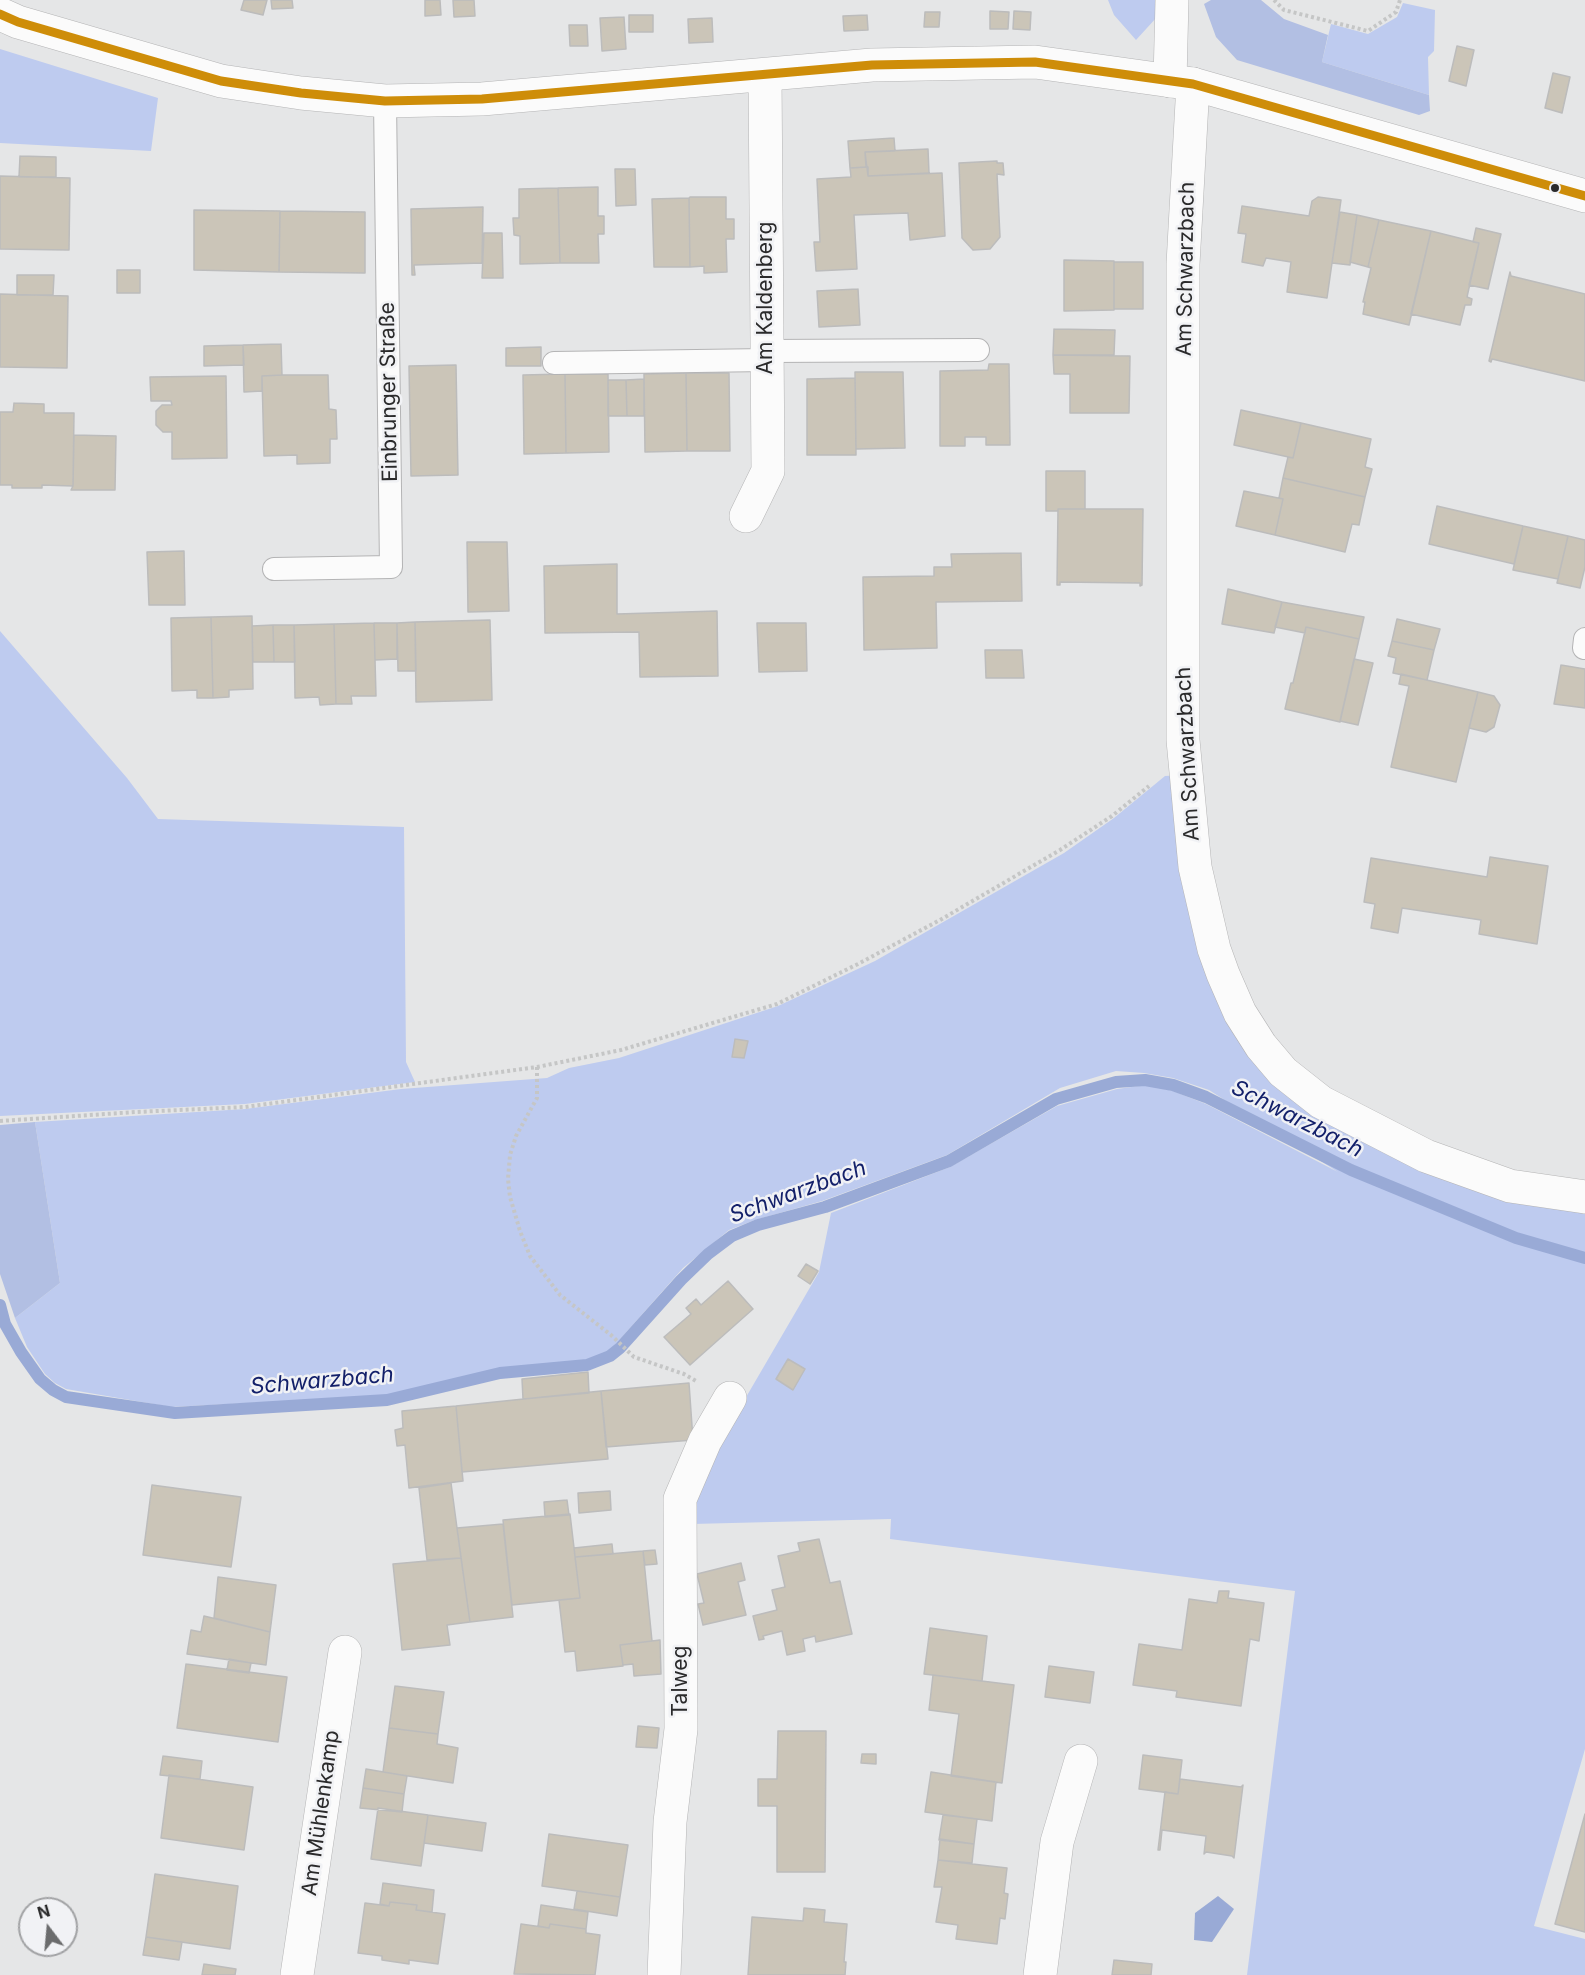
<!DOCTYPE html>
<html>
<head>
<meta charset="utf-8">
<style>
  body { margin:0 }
  #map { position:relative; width:1585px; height:1975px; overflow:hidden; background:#e5e6e7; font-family:Inter,sans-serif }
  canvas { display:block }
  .north { position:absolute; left:18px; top:1897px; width:60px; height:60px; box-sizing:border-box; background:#f1f2f5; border:2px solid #a1a2a4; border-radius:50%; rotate:344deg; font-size:16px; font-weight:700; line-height:24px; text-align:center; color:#2a2a2b }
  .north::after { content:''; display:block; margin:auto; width:21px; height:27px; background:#6b6c6d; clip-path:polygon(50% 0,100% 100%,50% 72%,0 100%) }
</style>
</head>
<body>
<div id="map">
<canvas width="1585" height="1975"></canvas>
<div class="north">N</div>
</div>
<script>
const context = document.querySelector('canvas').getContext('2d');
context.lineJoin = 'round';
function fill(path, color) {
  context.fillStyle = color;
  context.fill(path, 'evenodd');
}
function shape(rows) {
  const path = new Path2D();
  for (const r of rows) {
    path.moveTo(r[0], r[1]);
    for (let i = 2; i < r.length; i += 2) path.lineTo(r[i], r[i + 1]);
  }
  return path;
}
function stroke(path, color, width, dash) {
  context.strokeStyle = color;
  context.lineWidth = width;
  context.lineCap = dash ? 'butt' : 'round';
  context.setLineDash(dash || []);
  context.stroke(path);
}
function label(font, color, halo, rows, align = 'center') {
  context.font = font + ' Inter,sans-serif';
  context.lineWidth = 5;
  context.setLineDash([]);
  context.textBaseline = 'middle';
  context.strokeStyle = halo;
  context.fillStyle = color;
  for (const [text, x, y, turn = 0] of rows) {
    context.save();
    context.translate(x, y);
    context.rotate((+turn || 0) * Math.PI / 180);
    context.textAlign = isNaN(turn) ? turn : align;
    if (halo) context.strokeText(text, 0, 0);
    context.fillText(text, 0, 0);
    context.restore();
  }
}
const green = shape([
  [1108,0,1157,0,1157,17,1136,40,1114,15],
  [1403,3,1435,10,1434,51,1428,57,1429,95,1322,62,1331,24,1368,34,1397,17],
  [0,49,158,98,151,151,0,143],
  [0,631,127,778,158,819,404,827,406,1062,415,1082,245,1104,0,1116],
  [1182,775,1222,1011,1401,1159,1585,1214,1585,1749,1534,1926,1585,1939,1585,1975,1247,1975,1295,1591,890,1539,891,1519,692,1524,689,1495,819,1272,831,1213,950,1167,1057,1106,1117,1089,1146,1085,1173,1091,1206,1104,1338,1172,1209,1090,1173,1078,1144,1073,1116,1071,1060,1088,947,1155,822,1201,755,1220,729,1230,683,1268,615,1345,603,1355,586,1361,499,1370,386,1396,171,1407,66,1389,55,1383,45,1374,27,1347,15,1318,60,1283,35,1122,245,1109,401,1089,547,1078,569,1068,619,1058,778,1006,875,961,1064,853,1114,818,1165,776]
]);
const forest = shape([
  [1211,0,1261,0,1284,19,1328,35,1322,62,1429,95,1430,111,1419,115,1237,60,1216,37,1204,4],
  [35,1122,60,1283,15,1318,0,1274,0,1125]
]);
const water = shape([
  [1218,1896,1234,1909,1212,1942,1194,1940,1195,1913]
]);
const stream = shape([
  [0,1305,5,1324,21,1352,40,1379,53,1390,66,1397,175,1413,387,1400,500,1373,587,1365,610,1356,620,1348,681,1280,708,1254,732,1236,758,1225,825,1207,949,1161,1056,1099,1116,1082,1145,1080,1173,1085,1206,1097,1351,1170,1516,1238,1585,1258]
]);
const building = shape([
  [244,0,267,0,263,15,241,10,244,0],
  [271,0,292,0,293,8,272,9,271,0],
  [425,0,440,0,441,15,425,16,425,0],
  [453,0,474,0,475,16,454,17,453,0],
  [990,11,1009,12,1008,29,990,29,990,11],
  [1014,11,1031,12,1030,30,1013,29,1014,11],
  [925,12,940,12,939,27,924,27,925,12],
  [629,15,653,15,653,32,629,32,629,15],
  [867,15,868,30,844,31,843,16,867,15],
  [624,17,626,49,602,51,600,18,624,17],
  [712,18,713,42,689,43,688,19,712,18],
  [569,25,587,25,588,46,570,46,569,25],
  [1457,46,1474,50,1466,86,1449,81,1457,46],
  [1553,73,1570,77,1562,113,1545,108,1553,73],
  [894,138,895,151,865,152,866,167,850,168,848,141,894,138],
  [928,149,929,173,868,176,865,152,928,149],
  [20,156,56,157,56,177,19,177,20,156],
  [997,161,997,163,1003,163,1004,175,997,174,1000,237,990,249,973,250,962,238,959,163,997,161],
  [868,167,868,176,942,173,945,236,910,240,908,213,854,215,857,269,816,271,814,242,820,242,817,179,851,177,850,168,868,167],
  [615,169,635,169,636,205,616,206,615,169],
  [0,176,70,178,69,250,0,249,0,176],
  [598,187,598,216,604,216,604,234,598,234,599,263,560,263,558,188,598,187],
  [558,188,560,263,520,264,520,236,514,235,513,218,519,218,519,189,558,188],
  [690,197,726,197,726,219,734,219,734,239,726,239,727,272,704,273,704,266,690,267,689,198,690,197],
  [1318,197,1341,200,1327,298,1287,292,1291,262,1266,258,1263,266,1242,262,1246,234,1238,233,1242,206,1309,216,1312,201,1318,197],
  [689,198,690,267,654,267,652,199,689,198],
  [483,207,482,263,414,265,415,275,412,275,411,209,483,207],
  [194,210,280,211,279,272,194,270,194,210],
  [280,211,365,212,365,273,279,272,280,211],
  [1340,212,1357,215,1350,265,1332,263,1340,212],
  [1357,215,1379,220,1368,267,1350,262,1357,215],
  [1379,220,1431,231,1409,325,1363,314,1365,302,1363,302,1371,268,1368,267,1379,220],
  [1476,228,1501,234,1488,289,1469,285,1479,243,1473,242,1476,228],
  [1431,231,1479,243,1467,297,1472,299,1471,305,1465,305,1460,325,1411,314,1431,231],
  [484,233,502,233,503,278,482,278,484,233],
  [1064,260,1114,261,1114,310,1064,311,1064,260],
  [1114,262,1143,262,1143,309,1114,309,1114,262],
  [117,270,140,270,140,293,117,293,117,270],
  [1510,272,1511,276,1585,294,1585,381,1492,359,1491,362,1489,361,1510,272],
  [17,275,54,275,53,295,17,295,17,275],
  [858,289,860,325,819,327,817,291,858,289],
  [0,294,68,296,67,368,0,367,0,294],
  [1054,329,1115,330,1114,355,1053,355,1054,329],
  [281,344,282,375,262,376,262,391,244,392,243,345,281,344],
  [243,345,244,365,204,366,204,346,243,345],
  [541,347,541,366,506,366,506,348,541,347],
  [1053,355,1130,356,1129,413,1070,413,1070,374,1054,374,1053,355],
  [989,364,1009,364,1010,445,986,445,986,437,965,437,965,446,940,446,940,371,988,370,989,364],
  [456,365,458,475,411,476,409,366,456,365],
  [855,372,903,372,905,448,856,449,855,372],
  [686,373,729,373,730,451,687,451,686,373],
  [686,373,687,451,645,452,644,374,686,373],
  [565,374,608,374,609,452,566,453,565,374],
  [565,374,566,453,524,454,523,375,565,374],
  [282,375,328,375,329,409,336,410,337,439,330,439,330,463,297,464,297,455,264,456,262,376,282,375],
  [226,376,227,458,172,459,172,432,163,432,156,425,156,411,162,405,172,405,171,401,151,401,150,377,226,376],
  [855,378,856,455,807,455,807,379,855,378],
  [644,379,644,416,627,416,626,380,644,379],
  [608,380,626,380,627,416,608,416,608,380],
  [14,403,44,404,44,413,74,413,73,486,42,485,42,488,12,488,12,485,0,485,0,412,13,412,14,403],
  [1241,410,1301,423,1293,458,1234,445,1241,410],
  [1301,423,1371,439,1365,467,1372,469,1365,497,1283,478,1288,457,1293,458,1301,423],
  [74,435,116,436,115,490,71,490,73,486,74,435],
  [1046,471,1085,471,1085,509,1058,509,1058,511,1046,511,1046,471],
  [1283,478,1365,497,1359,525,1352,524,1345,552,1275,535,1283,499,1279,498,1283,478],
  [1244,491,1283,499,1275,535,1236,526,1244,491],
  [1437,506,1523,526,1514,564,1429,544,1437,506],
  [1058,509,1143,509,1142,585,1140,586,1140,583,1060,582,1060,585,1057,585,1058,509],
  [1523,526,1568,536,1558,579,1513,570,1523,526],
  [1568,536,1585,540,1585,567,1580,588,1557,583,1568,536],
  [467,542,507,542,509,611,468,612,467,542],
  [184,551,185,605,149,605,147,552,184,551],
  [1021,553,1022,601,936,602,937,648,864,650,863,577,934,576,934,567,952,567,951,554,1021,553],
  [617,564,617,614,717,611,718,676,640,677,639,632,545,633,544,566,617,564],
  [1228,589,1282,602,1274,633,1222,624,1228,589],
  [1282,602,1364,617,1359,639,1306,627,1305,633,1275,627,1282,602],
  [252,616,253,689,229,690,229,697,213,698,211,617,252,616],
  [211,617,213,698,197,698,197,690,172,691,171,618,211,617],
  [1397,619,1440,629,1434,650,1392,641,1397,619],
  [490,620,492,700,416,702,415,622,490,620],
  [415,622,416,671,398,671,397,623,415,622],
  [374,623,397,623,397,659,375,660,374,623],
  [374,623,376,696,351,696,352,704,336,704,334,624,374,623],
  [757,623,806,623,807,671,759,672,757,623],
  [334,624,336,704,320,705,319,697,295,698,294,625,334,624],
  [273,625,294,625,295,662,274,662,273,625],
  [273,625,274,662,253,662,252,626,273,625],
  [1306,627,1359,639,1340,722,1285,709,1291,683,1293,683,1306,627],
  [1392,641,1434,650,1427,680,1393,673,1396,658,1388,656,1392,641],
  [985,650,1022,650,1024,678,986,678,985,650],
  [1354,659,1373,663,1358,725,1340,721,1354,659],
  [1561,665,1585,669,1585,708,1554,704,1561,665],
  [1401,674,1478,692,1456,782,1391,767,1409,686,1399,684,1401,674],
  [1478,692,1494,696,1500,705,1494,727,1486,732,1469,728,1478,692],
  [1490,857,1548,866,1537,944,1479,934,1481,920,1402,908,1398,933,1371,928,1375,904,1364,902,1371,858,1487,877,1490,857],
  [735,1039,748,1041,744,1058,732,1057,735,1039],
  [806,1264,818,1271,810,1284,798,1276,806,1264],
  [728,1281,753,1309,690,1365,664,1337,691,1314,686,1308,696,1299,701,1305,728,1281],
  [788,1359,805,1369,793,1390,776,1379,788,1359],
  [588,1372,589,1393,523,1399,522,1379,588,1372],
  [689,1383,693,1440,606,1447,601,1391,689,1383],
  [601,1391,608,1459,462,1472,456,1406,601,1391],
  [456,1406,463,1481,409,1488,405,1445,397,1446,395,1430,403,1428,402,1411,456,1406],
  [451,1483,461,1558,427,1560,419,1488,451,1483],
  [152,1485,241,1497,231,1567,143,1555,152,1485],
  [610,1491,611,1510,579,1513,578,1493,610,1491],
  [567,1500,569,1515,545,1517,544,1502,567,1500],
  [570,1514,580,1598,512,1605,503,1520,570,1514],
  [503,1524,513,1617,470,1622,457,1528,503,1524],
  [819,1539,830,1583,840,1581,852,1634,816,1642,815,1636,803,1639,805,1651,787,1655,782,1631,763,1636,764,1639,759,1640,753,1616,777,1610,772,1590,785,1587,778,1556,800,1551,798,1543,819,1539],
  [612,1544,613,1554,575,1557,574,1548,612,1544],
  [655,1550,657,1564,645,1565,643,1551,655,1550],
  [643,1551,652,1641,620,1645,623,1666,577,1671,575,1651,565,1652,559,1600,580,1598,575,1557,643,1551],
  [461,1558,470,1622,447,1625,450,1645,402,1650,393,1564,461,1558],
  [741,1563,745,1580,738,1582,746,1615,703,1625,698,1604,704,1603,697,1574,741,1563],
  [218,1577,276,1585,270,1632,214,1618,218,1577],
  [1219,1591,1229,1591,1228,1598,1264,1603,1259,1641,1250,1639,1241,1706,1176,1697,1177,1691,1133,1685,1139,1644,1182,1650,1189,1599,1217,1603,1219,1591],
  [204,1616,270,1632,266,1665,187,1654,191,1630,201,1632,204,1616],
  [930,1628,987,1636,982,1681,924,1674,930,1628],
  [660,1640,661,1674,634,1676,633,1664,623,1665,620,1645,660,1640],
  [229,1659,251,1663,249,1673,227,1670,229,1659],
  [186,1664,287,1677,278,1742,177,1728,186,1664],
  [1049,1666,1094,1672,1090,1703,1045,1697,1049,1666],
  [933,1675,1014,1685,1002,1783,951,1776,959,1714,929,1710,933,1675],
  [395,1686,444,1692,438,1734,389,1728,395,1686],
  [638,1726,659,1728,657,1748,636,1747,638,1726],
  [389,1728,438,1734,437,1744,458,1748,453,1783,383,1772,389,1728],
  [778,1731,826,1731,825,1872,777,1872,777,1806,758,1806,758,1779,777,1779,778,1731],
  [862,1754,876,1754,876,1764,861,1763,862,1754],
  [1143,1755,1182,1760,1178,1794,1139,1789,1143,1755],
  [163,1756,202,1761,200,1779,160,1775,163,1756],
  [366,1769,407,1776,404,1794,363,1788,366,1769],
  [931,1772,996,1782,992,1821,925,1812,931,1772],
  [169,1775,253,1787,244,1850,161,1838,169,1775],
  [1180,1779,1241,1787,1243,1785,1234,1858,1232,1856,1206,1852,1204,1854,1206,1836,1162,1830,1160,1850,1158,1850,1165,1792,1178,1794,1180,1779],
  [363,1788,404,1794,402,1812,360,1808,363,1788],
  [378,1808,428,1815,421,1866,371,1859,378,1808],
  [1585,1814,1585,1932,1555,1924,1585,1814],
  [428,1815,486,1823,482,1851,424,1843,428,1815],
  [943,1815,977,1819,974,1844,939,1840,943,1815],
  [549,1834,628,1845,620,1897,542,1886,549,1834],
  [940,1839,974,1844,972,1863,938,1860,940,1839],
  [938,1860,1007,1868,1004,1893,1008,1894,1005,1919,1000,1918,997,1944,956,1939,958,1925,936,1922,942,1887,934,1887,938,1860],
  [155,1874,238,1886,230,1949,146,1937,155,1874],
  [383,1883,434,1890,432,1912,416,1910,417,1905,390,1902,389,1906,380,1904,383,1883],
  [577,1891,620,1897,617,1916,574,1909,577,1891],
  [390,1902,417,1905,416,1910,445,1914,438,1964,409,1960,409,1964,382,1960,382,1956,358,1953,365,1903,389,1906,390,1902],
  [541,1905,588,1912,586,1929,550,1924,549,1928,538,1926,541,1905],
  [804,1908,825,1910,824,1922,847,1924,844,1962,846,1962,845,1975,748,1975,752,1917,803,1921,804,1908],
  [521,1924,549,1928,550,1924,586,1929,586,1933,600,1935,595,1975,514,1974,521,1924],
  [146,1937,182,1942,179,1960,143,1955,146,1937],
  [1114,1960,1152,1964,1151,1975,1112,1975,1114,1960],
  [204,1964,236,1969,235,1975,202,1975,204,1964]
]);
const path = shape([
  [1274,0,1284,10,1368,31,1396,12,1400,0],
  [537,1067,537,1098,516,1136,510,1155,508,1179,510,1197,520,1231,530,1256,560,1295,611,1335,634,1357,684,1374,696,1381],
  [0,1121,136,1112,245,1107,537,1067,621,1050,777,1004,858,964,940,920,1060,850,1112,816,1149,786]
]);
const service = shape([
  [767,351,978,350],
  [554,363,767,360],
  [274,569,391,567,385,101],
  [1584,648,1585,639]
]);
const minor = shape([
  [1170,81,1172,0],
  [1193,84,1183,264,1183,740,1195,867,1214,949,1223,974,1240,1013,1261,1046,1283,1072,1321,1102,1426,1156,1510,1186,1585,1197],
  [746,516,768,471,765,75],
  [297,1975,345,1652],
  [664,1975,670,1822,681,1729,680,1499,705,1441,730,1398],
  [1040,1975,1057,1842,1081,1761]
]);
const tertiary = shape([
  [0,14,18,22,221,81,301,93,385,101,482,99,872,65,1035,62,1193,84,1585,196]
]);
const bus1 = shape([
  [0,14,18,22,221,81,301,93,385,101,482,99,872,65,1035,62,1193,84,1585,196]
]);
const markers = [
  [1555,188,5,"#2a2a2b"]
];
const streetNames = [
  ["Am Schwarzbach",1186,269,-89],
  ["Am Kaldenberg",766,298,-90],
  ["Einbrunger Straße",389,392,-91],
  ["Am Schwarzbach",1188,754,-93],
  ["Talweg",681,1681,-90],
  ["Am Mühlenkamp",321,1813,-82]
];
const waterNames = [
  ["Schwarzbach",1297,1119,27],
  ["Schwarzbach",798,1192,-20],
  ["Schwarzbach",322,1381,-5]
];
fill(green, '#becbef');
fill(forest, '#b2bfe3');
fill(water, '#99aad6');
stroke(stream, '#99aad6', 12);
fill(building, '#cbc5b8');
stroke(building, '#bcbcbc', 1.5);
stroke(service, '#b4b4b5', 24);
stroke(minor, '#b4b4b5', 34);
stroke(tertiary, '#b4b4b5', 34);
stroke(path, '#c5c6c6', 4, [3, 3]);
stroke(service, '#fbfbfb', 22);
stroke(minor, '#fbfbfb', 33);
stroke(tertiary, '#fbfbfb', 33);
stroke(bus1, '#ce8d09', 9);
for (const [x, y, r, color] of markers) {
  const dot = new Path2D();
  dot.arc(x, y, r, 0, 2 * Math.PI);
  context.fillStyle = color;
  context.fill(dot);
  stroke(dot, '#f1f2f5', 2);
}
label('21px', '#2a2a2b', '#f1f2f5', streetNames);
label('italic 22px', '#13206a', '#f1f2f5', waterNames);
</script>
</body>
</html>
